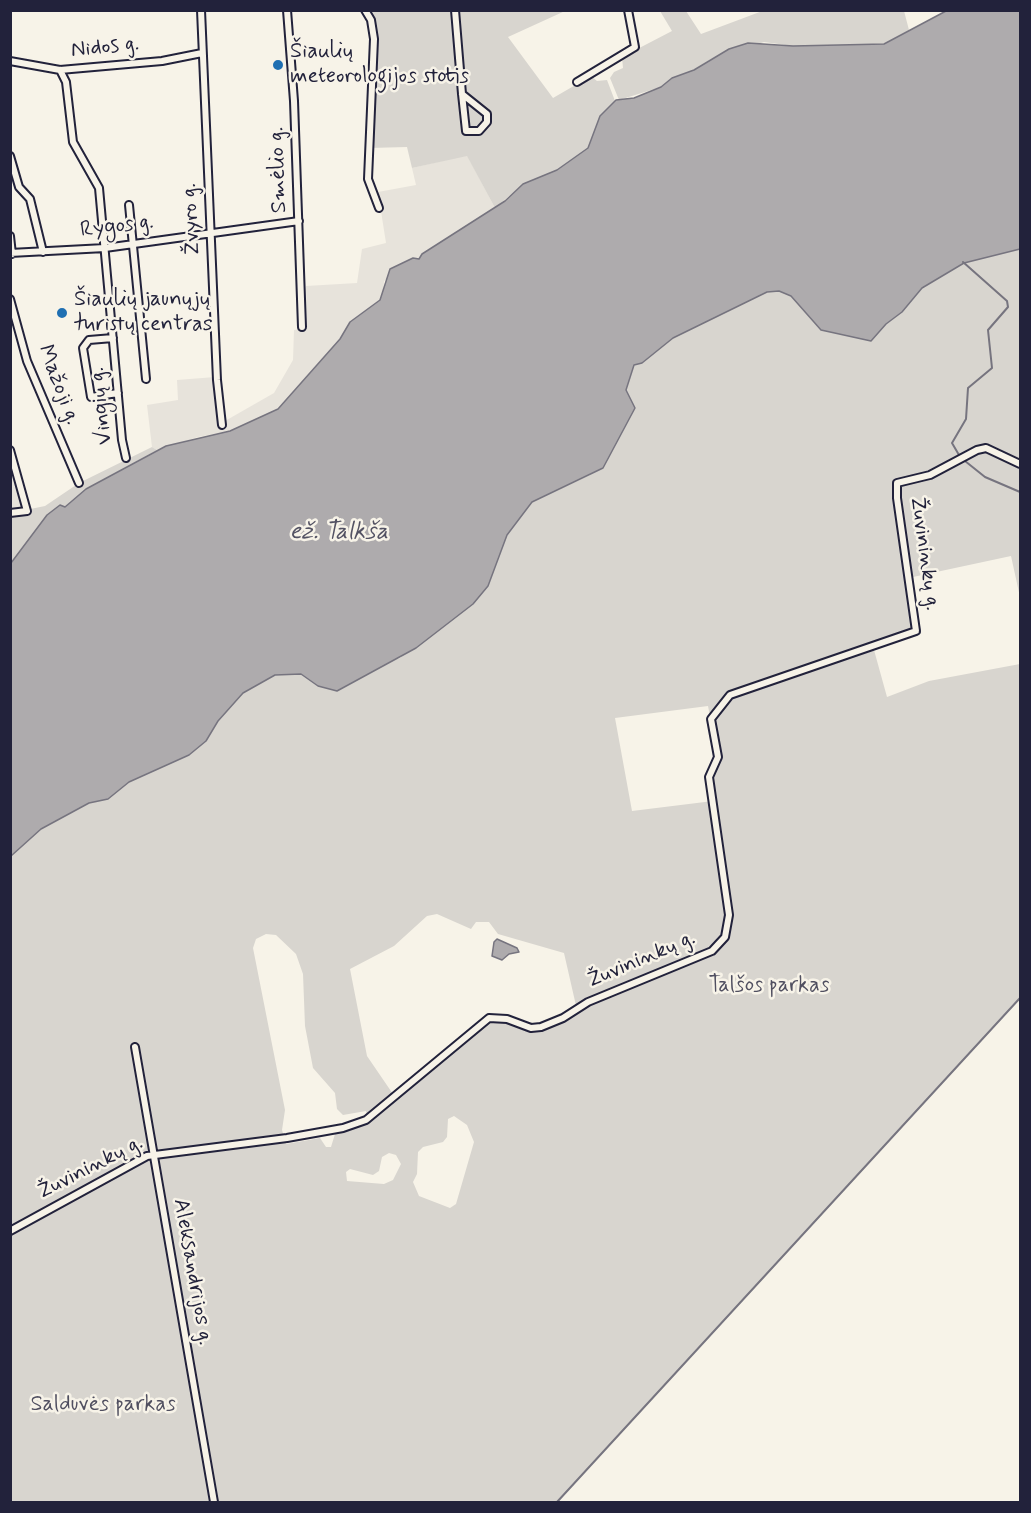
<!DOCTYPE html>
<html>
<head>
<meta charset="utf-8">
<style>
  body { margin:0 }
  #map { position:relative; width:1031px; height:1513px; overflow:hidden; background:#f7f3e8; font-family:Mynerve,sans-serif }
  canvas { display:block }
  .frame { position:absolute; inset:0; border:12px solid #22223b; pointer-events:none }
</style>
</head>
<body>
<div id="map">
<canvas width="1031" height="1513"></canvas>
<div class="frame"></div>
</div>
<script>
const context = document.querySelector('canvas').getContext('2d');
context.lineJoin = 'round';
function fill(path, color) {
  context.fillStyle = color;
  context.fill(path, 'evenodd');
}
function shape(rows) {
  const path = new Path2D();
  for (const r of rows) {
    path.moveTo(r[0], r[1]);
    for (let i = 2; i < r.length; i += 2) path.lineTo(r[i], r[i + 1]);
  }
  return path;
}
function stroke(path, color, width, dash) {
  context.strokeStyle = color;
  context.lineWidth = width;
  context.lineCap = dash ? 'butt' : 'round';
  context.setLineDash(dash || []);
  context.stroke(path);
}
function label(font, color, halo, rows, align = 'center') {
  context.font = font + ' Mynerve,sans-serif';
  context.lineWidth = 5;
  context.setLineDash([]);
  context.textBaseline = 'middle';
  context.strokeStyle = halo;
  context.fillStyle = color;
  for (const [text, x, y, turn = 0] of rows) {
    context.save();
    context.translate(x, y);
    context.rotate((+turn || 0) * Math.PI / 180);
    context.textAlign = isNaN(turn) ? turn : align;
    if (halo) context.strokeText(text, 0, 0);
    context.fillText(text, 0, 0);
    context.restore();
  }
}
const built = shape([
  [467,155,495,208,384,281,383,296,380,300,350,322,340,339,278,409,230,431,198,437,157,450,152,447,147,405,178,400,177,380,215,377,225,421,274,393,293,360,294,330,307,328,306,286,357,283,362,249,386,243,378,192,416,185,412,168],
  [10,450,27,511,10,513]
]);
const green = shape([
  [765,10,904,11,909,30,884,44,793,46,764,42,711,59,694,70,672,78,661,87,619,100,610,78,614,72,623,68,622,57,672,31,660,11,686,11,701,34],
  [365,11,565,11,508,37,553,98,591,76,597,81,607,80,615,101,600,116,588,148,557,170,523,184,495,208,467,156,412,168,407,147,369,148,374,39],
  [1014,249,1020,249,1020,597,1011,556,913,577,921,632,874,650,887,697,929,681,1020,664,1020,998,557,1502,11,1502,10,856,41,829,89,803,108,798,129,782,189,755,206,741,218,721,243,693,275,675,302,674,318,686,400,658,488,586,507,535,532,502,590,475,626,391,634,365,642,363,673,338,767,292,779,291,791,296,821,330,871,340,886,324,902,312,922,288,964,263],
  [708,706,718,757,709,777,713,801,632,811,615,718],
  [437,914,471,929,476,922,489,922,498,934,564,953,577,1010,531,1028,499,1017,483,1021,395,1097,367,1056,350,969,394,946,427,916],
  [266,934,276,935,296,954,303,974,305,1026,313,1068,335,1093,337,1109,343,1115,366,1111,368,1123,335,1134,331,1147,326,1147,320,1138,286,1144,282,1130,285,1110,253,948,256,939],
  [454,1116,467,1125,474,1142,456,1204,450,1208,419,1196,413,1182,417,1174,418,1152,423,1147,443,1142,447,1137,448,1119],
  [389,1153,396,1155,401,1164,393,1180,384,1184,347,1181,346,1172,350,1169,373,1175,379,1171,382,1157],
  [152,447,157,450,86,489,11,563,11,513,45,506,79,483]
]);
const water = shape([
  [946,11,1020,11,1020,249,964,263,922,288,902,312,886,324,871,341,821,330,791,296,779,291,767,292,673,338,642,363,634,365,626,390,635,408,603,468,532,502,507,535,488,586,473,604,416,648,337,691,318,686,301,674,275,675,243,693,218,721,206,741,189,755,129,782,108,799,89,803,41,829,11,856,11,563,47,515,60,505,65,507,86,489,166,446,230,431,278,409,340,339,350,322,380,300,390,269,413,258,419,259,422,254,505,201,523,184,557,170,588,148,600,116,616,100,634,98,661,87,672,78,694,70,729,49,748,43,793,46,884,44,946,11],
  [497,939,517,948,519,952,509,954,502,960,492,956,494,942,497,939]
]);
const stream = shape([
  [959,455,952,443,966,419,968,388,992,368,988,330,1008,307,1007,301,963,262],
  [965,461,985,477,1020,492],
  [557,1502,1020,998]
]);
const street = shape([
  [201,10,217,380,222,425],
  [287,10,294,101,302,327],
  [365,10,371,20,374,39,368,179,379,208],
  [455,10,462,94,466,131,479,131,487,122,487,114,462,94],
  [10,61,60,70,162,61,202,53],
  [60,70,66,82,73,142,99,188,122,440,126,458],
  [577,82,635,47,628,10],
  [10,156,19,187,30,199,43,252],
  [129,205,146,379],
  [10,236,12,254],
  [10,253,105,248,299,221],
  [10,299,27,361,79,483],
  [113,338,89,340,83,348,91,397,118,393],
  [10,450,27,511,10,513],
  [135,1047,214,1502],
  [10,1231,147,1156,287,1138,343,1128,366,1120,489,1018,507,1019,531,1028,541,1027,563,1018,588,1002,712,951,725,937,729,915,709,777,718,757,711,719,730,695,916,631,897,498,897,483,930,475,977,450,986,448,1020,464]
]);
const markers = [
  [278,65,6,"#1f6fb2"],
  [62,313,6,"#1f6fb2"]
];
const streetNames = [
  ["Nidos g.",105,48,-6],
  ["Smėlio g.",279,170,-92],
  ["Žvyro g.",192,219,-93],
  ["Rygos g.",117,227,-7],
  ["Mažoji g.",58,385,69],
  ["Vingių g.",102,406,-96],
  ["Žuvininkų g.",924,554,82],
  ["Žuvininkų g.",642,960,-23],
  ["Žuvininkų g.",91,1168,-27],
  ["Aleksandrijos g.",192,1272,80]
];
const poiNames = [
  ["Šiaulių",290,52],
  ["meteorologijos stotis",290,77],
  ["Šiaulių jaunųjų",74,300],
  ["turistų centras",74,325]
];
const parkNames = [
  ["Talšos parkas",769,986],
  ["Salduvės parkas",103,1405]
];
const waterNames = [
  ["ež. Talkša",339,533]
];
fill(built, '#e7e3db');
fill(green, '#d8d5cf');
fill(water, '#aeabad');
stroke(water, '#76747f', 1.5);
stroke(stream, '#76747f', 2);
stroke(street, '#22223b', 10);
stroke(street, '#f7f3e8', 6);
for (const [x, y, r, color] of markers) {
  const dot = new Path2D();
  dot.arc(x, y, r, 0, 2 * Math.PI);
  context.fillStyle = color;
  context.fill(dot);
  stroke(dot, '#f7f3e8', 2);
}
label('22px', '#22223b', '#f7f3e8', streetNames);
label('22px', '#22223b', '#f7f3e8', poiNames, 'left');
label('22px', '#504f60', '#f7f3e8', parkNames);
label('italic 24px', '#535263', '#f7f3e8', waterNames);
</script>
</body>
</html>
